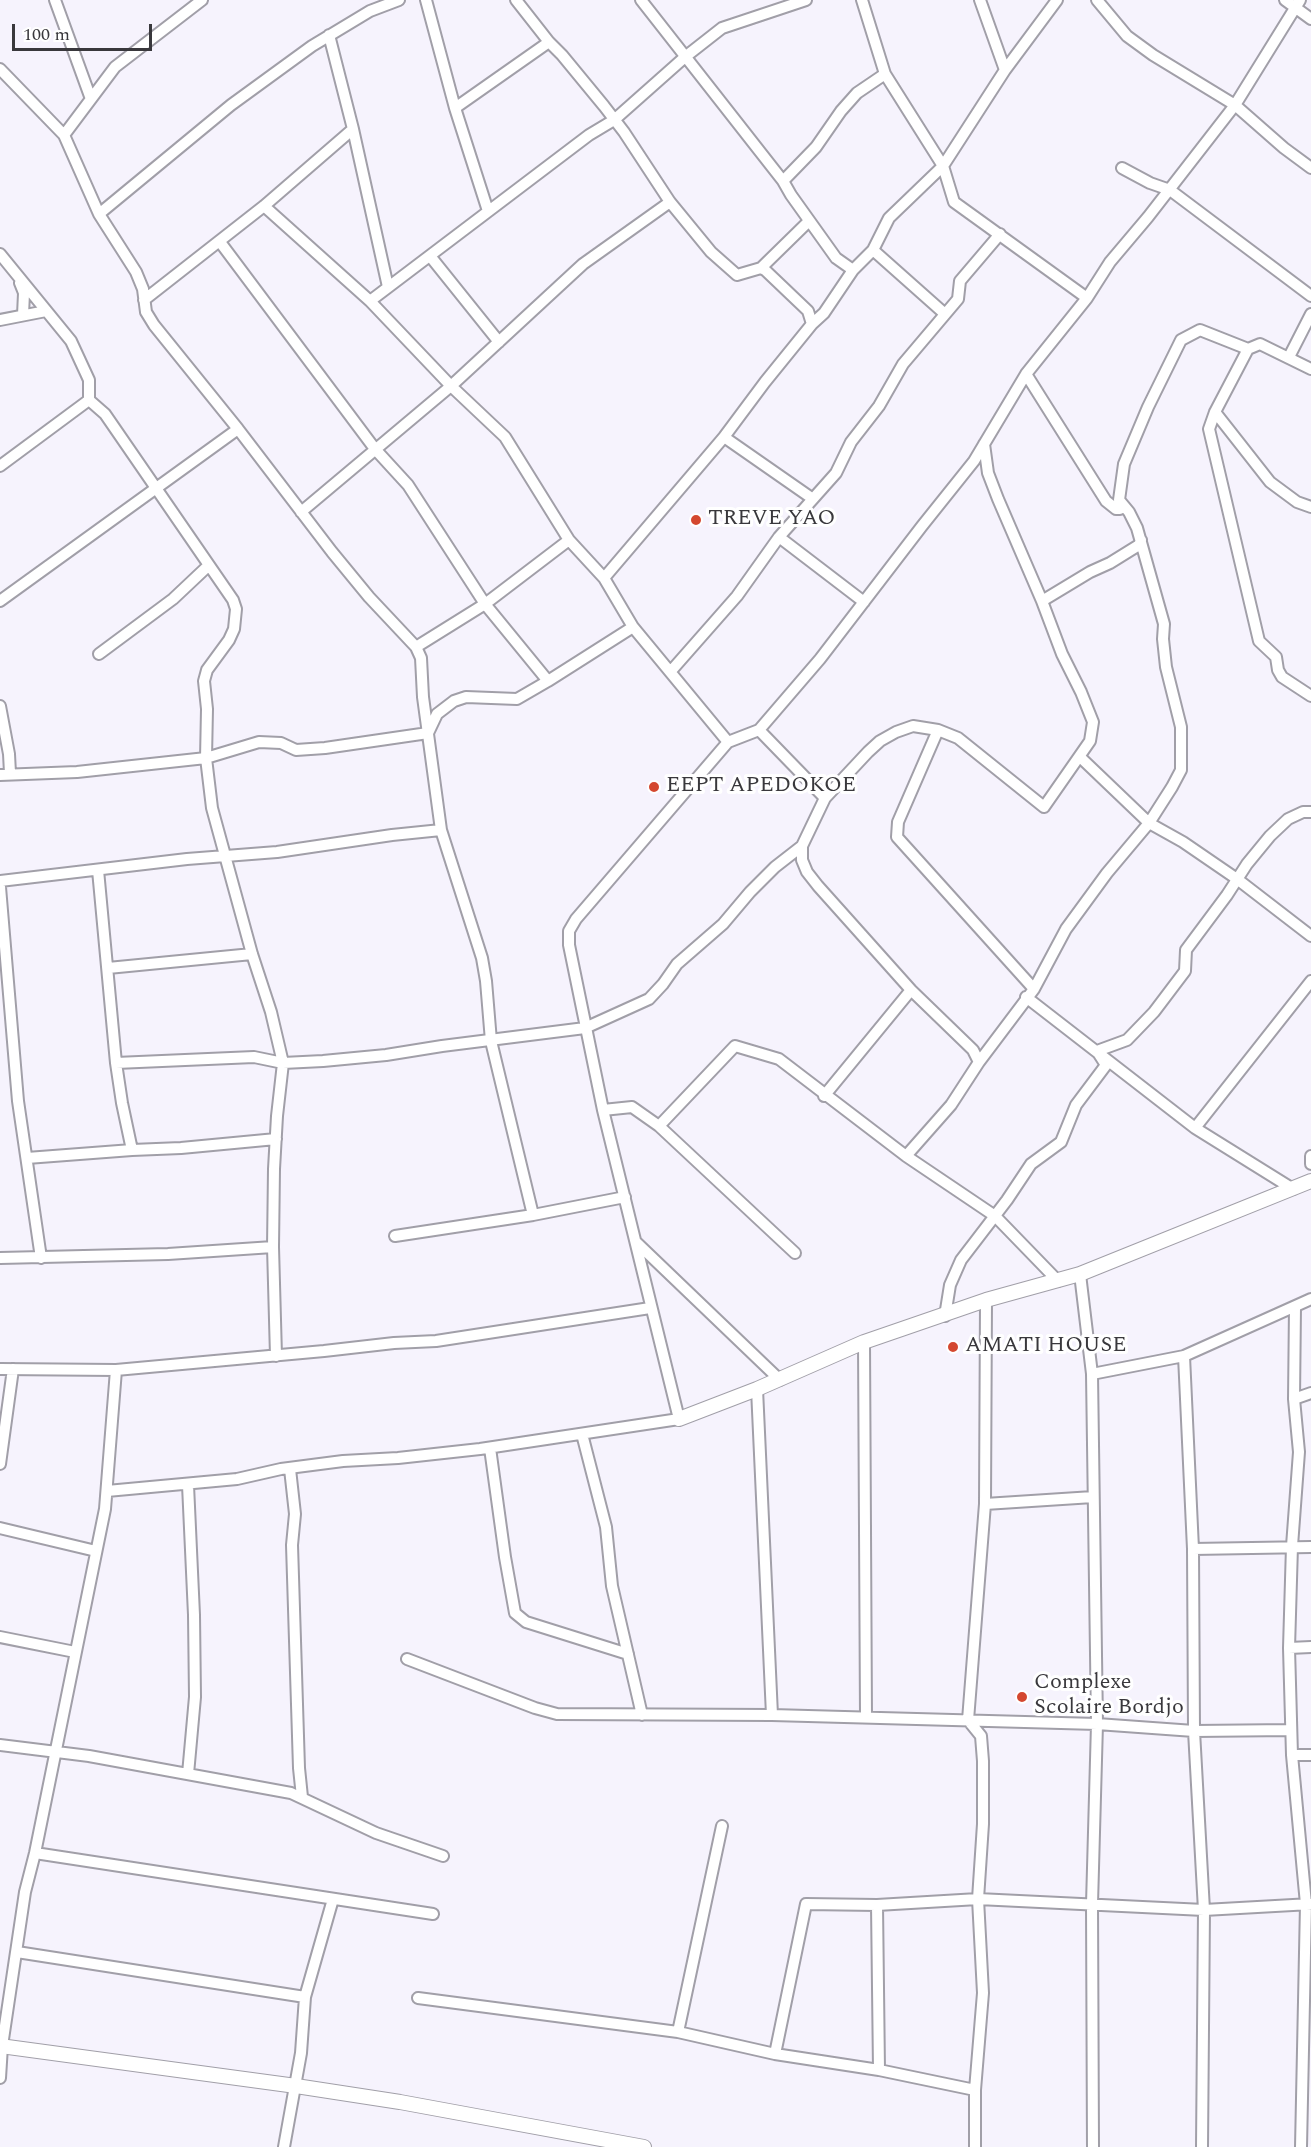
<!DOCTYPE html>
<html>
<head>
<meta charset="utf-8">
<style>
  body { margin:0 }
  #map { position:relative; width:1311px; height:2147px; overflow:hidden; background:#f6f3fd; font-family:Spectral,serif }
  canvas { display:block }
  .scale { position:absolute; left:12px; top:24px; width:140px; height:27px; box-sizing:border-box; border:3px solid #39383c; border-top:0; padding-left:8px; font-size:18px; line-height:21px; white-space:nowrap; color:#39383c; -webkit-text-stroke:4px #fff; paint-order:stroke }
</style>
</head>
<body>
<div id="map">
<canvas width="1311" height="2147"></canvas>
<div class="scale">100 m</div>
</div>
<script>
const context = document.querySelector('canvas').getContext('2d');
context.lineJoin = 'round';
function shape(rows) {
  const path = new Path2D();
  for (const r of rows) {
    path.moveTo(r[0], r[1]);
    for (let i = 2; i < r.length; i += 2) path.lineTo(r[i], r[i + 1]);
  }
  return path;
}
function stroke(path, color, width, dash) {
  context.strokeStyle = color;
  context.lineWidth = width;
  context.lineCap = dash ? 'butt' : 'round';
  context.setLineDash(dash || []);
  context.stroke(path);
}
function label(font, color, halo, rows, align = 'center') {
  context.font = font + ' Spectral,serif';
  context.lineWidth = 6;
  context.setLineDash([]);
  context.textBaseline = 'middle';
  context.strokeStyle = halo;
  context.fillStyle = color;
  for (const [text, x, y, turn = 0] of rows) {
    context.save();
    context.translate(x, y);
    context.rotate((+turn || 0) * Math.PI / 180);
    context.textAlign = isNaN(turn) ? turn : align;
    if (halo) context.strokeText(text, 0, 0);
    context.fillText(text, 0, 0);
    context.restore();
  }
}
const street = shape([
  [55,0,91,99,64,135],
  [426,0,455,108,488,211],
  [516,0,549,42,562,55,604,106,624,132,670,202,711,252,737,275,761,268,765,270,808,311,812,324],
  [641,0,783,181,791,195,836,258,853,270],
  [862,0,885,74,943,166,954,202,1087,298],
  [980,0,1005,70],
  [1097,0,1127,36,1153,55,1235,105,1284,148,1311,168],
  [1285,0,1311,19],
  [329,35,353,129,388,287],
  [0,69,64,135,99,214,136,272,143,289,146,312,154,325,238,429,332,552,369,597,416,647,421,658,423,697,441,830,482,958,486,981,491,1041,533,1215],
  [91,99,115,67,202,0],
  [455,108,549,42],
  [1122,168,1150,183,1170,190,1311,296],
  [783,181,816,147,841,111,857,93,885,74],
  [264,206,370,301,451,386,505,437,569,540,604,578,633,627,728,742],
  [99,214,231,105,312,46,370,11,399,0],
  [220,242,375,449,408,485,485,604,548,681,633,627],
  [873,250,945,314],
  [0,254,71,341,89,380,89,400,105,414,233,600,236,609,234,629,229,640,207,670,204,681,207,709,206,758,212,808,252,954,271,1012,283,1063,277,1116,274,1169,273,1247,276,1356],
  [430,256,499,342],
  [761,268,809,221],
  [20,283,24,293,23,315],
  [144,300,264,206,353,129],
  [370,301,589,135,614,120,685,57,722,28,806,0],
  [0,320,46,311],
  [1289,357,1311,314],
  [1311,369,1260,344,1248,349,1215,412,1209,429,1259,641,1276,657,1278,670,1282,677,1311,696],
  [1026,374,1106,501,1116,509,1120,509,1123,506,1121,503],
  [1215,412,1270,482,1297,502,1311,507],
  [724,437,813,499],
  [0,466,89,400],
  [301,512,451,386,583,264,670,202],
  [779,537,864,602],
  [604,578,724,437,765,382,812,324,824,313,853,270,873,250,889,218,943,166,1005,70,1057,0],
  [0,601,238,429],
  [1042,601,1090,572,1110,563,1139,545,1141,540],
  [416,647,485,604,569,540],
  [99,654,173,599,208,566],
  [671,671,737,596,779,537,836,473,851,442,879,406,903,364,958,299,960,281,1000,234],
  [0,706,9,754,10,773],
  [759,730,825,798],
  [938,730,898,822,897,837,1034,989],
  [1080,757,1149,823,1183,842,1237,879,1311,936],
  [0,775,77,772,206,758,259,742,281,743,296,750,325,748,428,733,437,714,454,701,466,697,517,699,548,681],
  [98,870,116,1063,122,1103,132,1150,181,1148,276,1139],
  [0,881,187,859,277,852,392,835,441,830],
  [0,887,18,1101,41,1258],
  [108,968,252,954],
  [1026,997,1195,1128,1311,981],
  [979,1062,973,1050,911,990,818,886,807,872,802,860,802,846,825,798,868,752,880,741,896,732,913,726,938,730,958,738,1044,807,1090,741,1093,722,1081,692,1062,654,1042,601,998,499,988,473,984,444],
  [116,1063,254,1057,283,1063,323,1061,386,1055,442,1046,585,1028,649,999,663,984,677,964,723,924,750,892,775,867,802,846],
  [824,1096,911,990],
  [603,1110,632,1107,659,1126,795,1253],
  [659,1126,735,1046,779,1059,906,1156,995,1216,1058,1281],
  [1195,1128,1293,1189],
  [906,1156,951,1105,979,1062,1034,989,1066,929,1107,873,1149,823,1172,787,1181,770,1181,727,1166,667,1163,639,1164,624,1137,528,1129,512,1119,500,1124,464,1148,407,1181,340,1200,330,1248,349],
  [1311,1156,1311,1164],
  [27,1158,132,1150],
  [395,1236,533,1215,625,1197],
  [636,1242,780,1380],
  [0,1258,168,1254,273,1247],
  [1080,1274,1092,1374,1097,1724,1092,1904,1093,2147],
  [1295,1307,1294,1399,1299,1452,1292,1546,1289,1648,1292,1755,1306,1904,1301,2147],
  [945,1316,950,1285,961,1260,1007,1200,1031,1164,1061,1142,1076,1105,1106,1065,1097,1051,1127,1040,1154,1012,1185,971,1186,950,1227,895,1247,864,1270,836,1288,819,1303,812,1311,812],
  [864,1342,866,1717],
  [1184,1356,1193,1549,1194,1731,1204,1910,1202,2147],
  [0,1369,116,1370,324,1351,394,1343,436,1341,650,1308],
  [1092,1374,1184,1356,1311,1299],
  [757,1389,772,1715],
  [1294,1399,1311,1393],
  [582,1434,606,1527,612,1586,642,1715],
  [490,1448,505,1557,515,1613,526,1622,628,1654],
  [0,1464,13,1369],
  [290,1469,295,1514,292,1545,299,1768,302,1797],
  [188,1485,194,1615,195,1697,188,1774],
  [107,1491,237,1479,281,1469,343,1461,398,1458,480,1449,679,1419,603,1110,569,945,569,931,576,919,728,742,759,730,820,659,922,526,974,461,1026,374,1087,298,1110,262,1148,217,1235,105,1300,0],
  [985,1504,1093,1497],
  [0,1528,96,1551],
  [1193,1549,1311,1547],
  [0,1637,75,1652],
  [1289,1648,1311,1647],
  [407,1659,535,1708,557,1714,772,1715,1097,1724,1194,1731,1291,1730],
  [0,1745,89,1756,291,1793,376,1833,443,1856],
  [1292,1755,1311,1755],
  [35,1853,433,1914],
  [877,1905,879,2070],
  [17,1952,305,1997],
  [418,1998,678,2032,775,2054,879,2070,975,2090],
  [678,2032,722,1826],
  [775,2054,806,1904,877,1905,978,1899,1204,1910,1311,1904],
  [0,2078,2,2046,25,1892,35,1853,105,1509,116,1370],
  [284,2147,301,2053,305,1997,333,1899],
  [975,2147,975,2090,983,1993,978,1899,983,1824,983,1761,981,1736,968,1720,985,1504,986,1300]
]);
const secondary = shape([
  [679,1419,757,1389,864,1342,986,1300,1080,1274,1311,1181],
  [0,2046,296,2086,400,2102,644,2147]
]);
const markers = [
  [696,520,6,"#d4482f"],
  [654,787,6,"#d4482f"],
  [953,1347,6,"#d4482f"],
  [1022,1697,6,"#d4482f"]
];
const poiNames = [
  ["TREVE YAO",708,520],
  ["EEPT APEDOKOE",666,787],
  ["AMATI HOUSE",965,1347],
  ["Complexe",1034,1684],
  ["Scolaire Bordjo",1034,1709]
];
stroke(street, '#a19fa8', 14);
stroke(secondary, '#a19fa8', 16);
stroke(street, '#fff', 10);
stroke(secondary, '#fff', 14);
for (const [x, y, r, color] of markers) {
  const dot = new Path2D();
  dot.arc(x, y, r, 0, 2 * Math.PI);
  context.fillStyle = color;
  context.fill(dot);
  stroke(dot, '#fff', 2);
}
label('22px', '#39383c', '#fff', poiNames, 'left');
</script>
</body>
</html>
